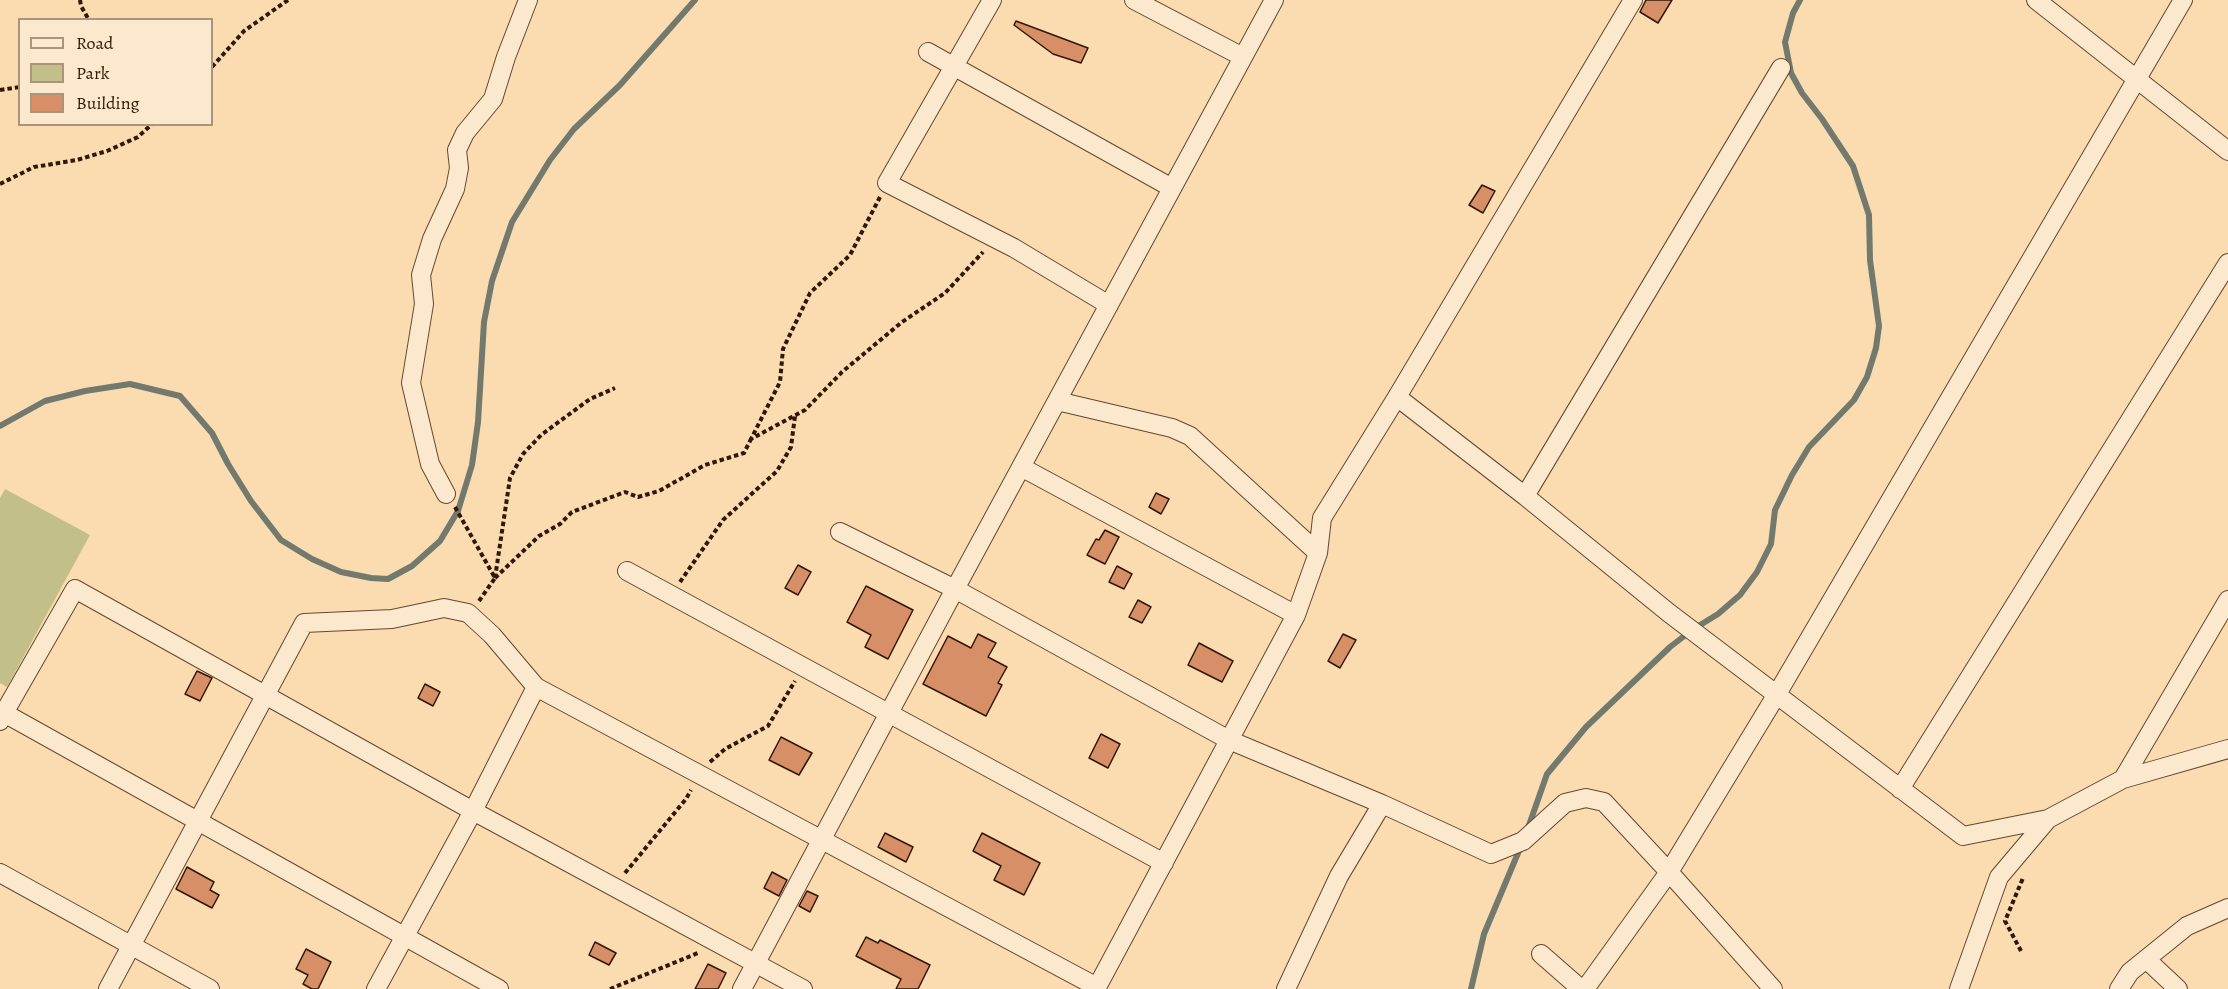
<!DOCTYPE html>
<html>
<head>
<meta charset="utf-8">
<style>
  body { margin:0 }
  #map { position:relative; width:2228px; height:989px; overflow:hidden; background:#fbdcb1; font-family:Alegreya,serif }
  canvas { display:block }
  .legend { position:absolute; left:18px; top:18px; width:195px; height:108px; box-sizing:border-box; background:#fce8cc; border:2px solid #ab947c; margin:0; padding:8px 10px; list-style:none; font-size:18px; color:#311705 }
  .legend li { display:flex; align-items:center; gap:12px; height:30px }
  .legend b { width:30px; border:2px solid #ab947c }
</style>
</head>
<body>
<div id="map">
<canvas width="2228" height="989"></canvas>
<ul class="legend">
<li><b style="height:8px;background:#fce8cc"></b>Road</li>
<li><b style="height:16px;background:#c3bf88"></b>Park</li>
<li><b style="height:16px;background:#d78f67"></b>Building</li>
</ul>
</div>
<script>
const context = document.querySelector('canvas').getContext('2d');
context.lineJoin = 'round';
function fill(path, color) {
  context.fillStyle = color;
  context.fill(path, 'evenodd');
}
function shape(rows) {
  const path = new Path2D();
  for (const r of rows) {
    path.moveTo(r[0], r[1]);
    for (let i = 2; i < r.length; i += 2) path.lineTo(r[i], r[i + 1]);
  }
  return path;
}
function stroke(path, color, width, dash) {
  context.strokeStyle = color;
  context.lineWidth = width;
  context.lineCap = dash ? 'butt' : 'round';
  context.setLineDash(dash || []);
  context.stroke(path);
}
const green = shape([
  [5,489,90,535,7,687,0,683,0,498]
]);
const stream = shape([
  [0,426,45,401,85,391,130,384,180,396,212,433,228,464,251,501,281,540,312,559,341,572,371,578,388,579,412,566,440,541,458,511,472,465,478,422,484,322,492,281,512,222,550,160,574,129,620,85,695,0],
  [1528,828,1547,774,1586,727,1670,647,1692,630,1718,614,1740,595,1757,572,1771,544,1775,510,1792,475,1809,447,1854,400,1867,377,1876,348,1879,326,1870,260,1869,215,1853,166,1822,119,1802,93,1791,73,1785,42,1793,13,1800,0],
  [1471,989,1484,934,1521,846]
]);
const building = shape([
  [1646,0,1672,0,1658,23,1640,12,1646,0],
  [1016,21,1088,48,1081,63,1053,54,1014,25,1016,21],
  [1482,185,1495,191,1483,213,1469,205,1482,185],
  [1156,493,1169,499,1161,514,1149,507,1156,493],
  [1105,530,1119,537,1105,564,1087,555,1096,539,1099,540,1105,530],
  [798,565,811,572,798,595,785,588,798,565],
  [1117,566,1132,574,1124,589,1109,582,1117,566],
  [866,586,913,610,888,659,865,647,871,635,847,622,866,586],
  [1138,600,1151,607,1142,623,1129,617,1138,600],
  [978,634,996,643,988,657,1007,667,998,683,1002,685,986,716,923,684,948,636,971,648,978,634],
  [1343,634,1356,640,1340,668,1328,661,1343,634],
  [1199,643,1233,661,1222,682,1188,665,1199,643],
  [197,671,212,678,200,701,185,694,197,671],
  [425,684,440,692,433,706,418,698,425,684],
  [1101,734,1120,744,1108,768,1089,758,1101,734],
  [781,737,812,753,799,775,769,760,781,737],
  [885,833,913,847,906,862,878,847,885,833],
  [982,833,1040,863,1024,895,994,880,1001,866,973,851,982,833],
  [187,867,214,882,210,890,219,895,212,908,176,889,187,867],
  [772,872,787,880,779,896,764,888,772,872],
  [807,891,818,896,810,912,799,906,807,891],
  [866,937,878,943,880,940,930,965,918,989,896,989,901,979,856,956,866,937],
  [595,942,616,953,609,965,589,955,595,942],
  [306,949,331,962,318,989,312,989,303,984,308,975,296,969,306,949],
  [708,964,726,973,718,989,695,989,708,964]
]);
const path = shape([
  [80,0,81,6,89,20],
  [212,67,244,31,288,0],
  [0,90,20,87],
  [0,184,34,167,77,160,107,151,138,137,152,124],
  [880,197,850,255,810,293,783,349,780,382,751,439,805,410,842,372,902,322,945,293,983,252],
  [455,507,495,578,479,601],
  [495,578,539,536,560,524,572,512,625,492,638,497,659,491,705,465,744,453,751,439],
  [495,578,510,478,523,454,541,435,590,399,615,388],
  [680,582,723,520,777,471,791,447,795,416],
  [710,762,725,749,768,726,795,681],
  [625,873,686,799,691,790],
  [2021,951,2005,921,2023,878],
  [610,989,698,953]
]);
const minor = shape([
  [992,0,887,183,1014,248,1109,305],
  [1134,0,1243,57],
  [2036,0,2228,151],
  [928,52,1172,188],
  [1397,397,1525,496,1669,613,1963,836,2048,819,2123,779,2228,749],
  [1057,401,1172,428,1190,436,1318,553],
  [1021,467,1296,615],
  [446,494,430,464,411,383,424,304,421,275,432,239,455,189,459,168,457,150,465,133,493,99,506,57,528,0],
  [1525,496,1781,68],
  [840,532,955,589,1229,740,1382,804,1491,854,1523,841,1565,803,1586,798,1604,802,1669,872,1585,989],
  [627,571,1164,863],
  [4,713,75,589,473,811,803,989],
  [0,721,4,713,499,989],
  [2123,779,2228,600],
  [1900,789,2228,263],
  [0,873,210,989],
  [1541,954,1581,989],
  [2146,959,2178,989],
  [108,989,304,623,392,619,444,608,468,613,492,635,536,687,1097,987],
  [376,989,473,811,536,687],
  [742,989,955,589,1274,0],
  [1096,989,1296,615,1318,553,1322,518,1397,397,1633,0],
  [1286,989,1339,876,1382,804],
  [1773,989,1669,872,1777,694,2183,0],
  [1959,989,1999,877,2048,819],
  [2119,989,2130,972,2187,926,2228,908]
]);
fill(green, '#c3bf88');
stroke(stream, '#73796c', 6);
fill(building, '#d78f67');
stroke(building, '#311705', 1.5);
stroke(minor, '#644830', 20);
stroke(path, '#311705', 4, [4.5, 3]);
stroke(minor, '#fce8cc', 18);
</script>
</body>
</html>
